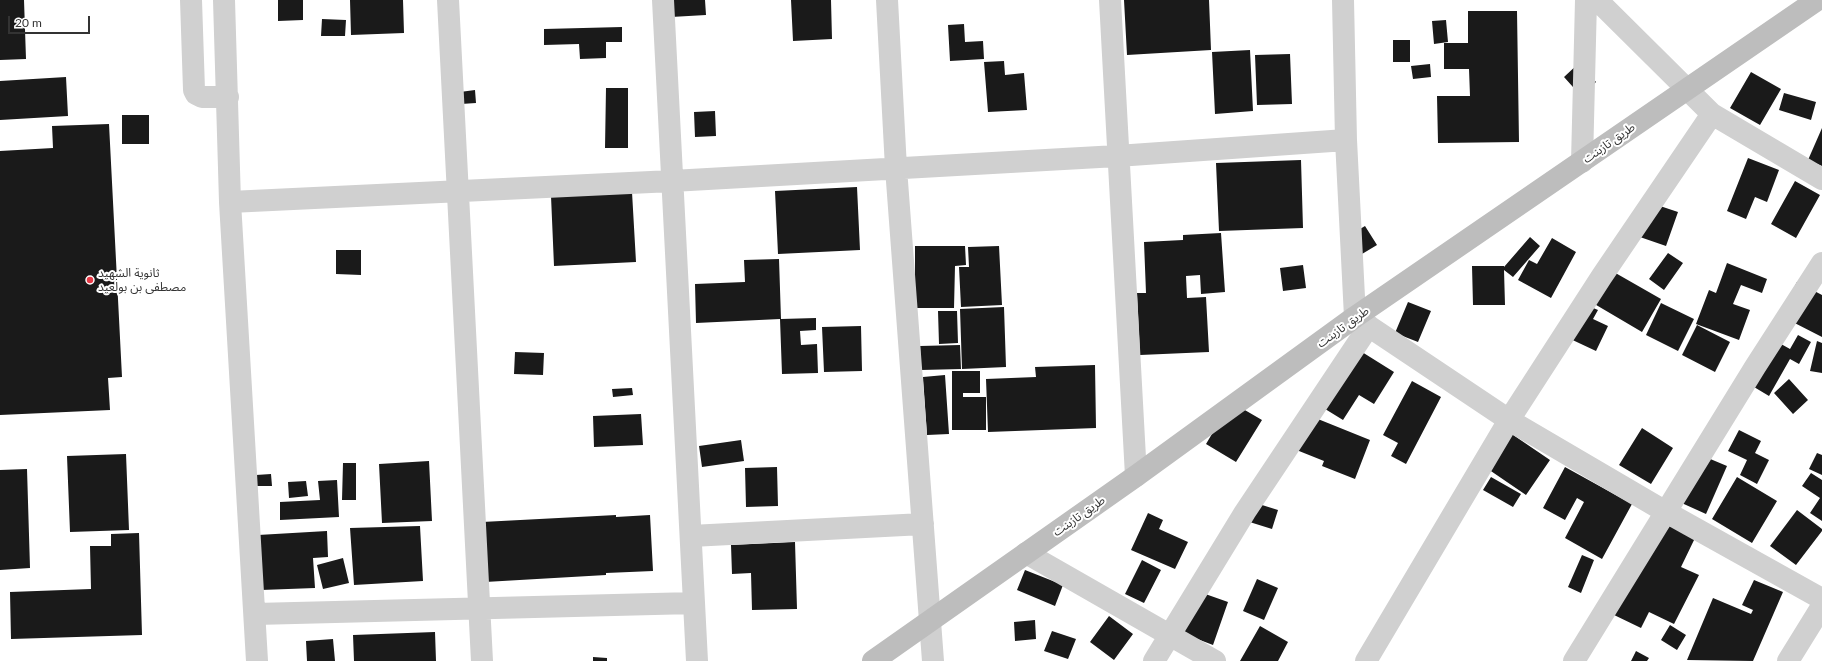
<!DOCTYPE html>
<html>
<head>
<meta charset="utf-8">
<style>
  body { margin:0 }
  #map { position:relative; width:1822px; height:661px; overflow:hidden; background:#fff; font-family:Lato,sans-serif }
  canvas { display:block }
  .scale { position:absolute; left:8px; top:16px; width:82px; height:18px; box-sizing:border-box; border:2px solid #333; border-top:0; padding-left:5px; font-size:12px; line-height:14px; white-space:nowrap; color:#333; -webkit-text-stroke:3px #fff; paint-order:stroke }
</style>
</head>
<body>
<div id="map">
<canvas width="1822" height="661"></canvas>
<div class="scale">20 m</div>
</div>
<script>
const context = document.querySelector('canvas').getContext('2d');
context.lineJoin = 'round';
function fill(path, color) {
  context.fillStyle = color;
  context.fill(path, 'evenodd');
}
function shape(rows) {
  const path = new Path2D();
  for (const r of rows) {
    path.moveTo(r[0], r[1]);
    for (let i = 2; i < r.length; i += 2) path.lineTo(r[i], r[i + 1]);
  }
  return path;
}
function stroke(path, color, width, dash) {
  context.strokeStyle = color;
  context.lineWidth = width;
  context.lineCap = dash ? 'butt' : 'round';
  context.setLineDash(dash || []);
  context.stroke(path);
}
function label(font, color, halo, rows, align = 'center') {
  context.font = font + ' Lato,"Noto Sans Arabic",sans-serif';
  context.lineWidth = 4;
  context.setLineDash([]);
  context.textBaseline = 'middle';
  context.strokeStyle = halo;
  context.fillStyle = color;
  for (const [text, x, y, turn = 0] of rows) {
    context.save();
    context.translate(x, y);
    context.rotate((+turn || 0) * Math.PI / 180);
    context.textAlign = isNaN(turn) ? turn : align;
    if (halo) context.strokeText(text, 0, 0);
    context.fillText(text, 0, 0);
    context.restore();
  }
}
const building = shape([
  [0,0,24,0,26,59,0,60],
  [278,0,303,0,303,20,278,21],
  [350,0,403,0,404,33,351,35],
  [670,0,705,0,706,15,671,17],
  [791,0,831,0,832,39,793,41],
  [1124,0,1209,0,1211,50,1127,55],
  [1468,11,1517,11,1519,142,1438,143,1437,96,1470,96,1469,69,1444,69,1444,43,1468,43],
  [322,19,346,20,345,36,321,36],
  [1446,20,1448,42,1434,44,1432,21],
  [964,24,965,42,983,41,984,59,950,61,948,25],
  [622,27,622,42,606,42,606,58,580,59,579,44,544,45,544,29],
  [1393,40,1410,40,1410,62,1393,62],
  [1250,50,1253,111,1215,114,1212,52],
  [1290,54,1292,104,1257,105,1255,55],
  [1004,61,1005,75,1024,73,1027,110,988,112,984,62],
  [1579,63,1596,82,1581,96,1564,77],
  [1430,64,1431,77,1413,79,1411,66],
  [1751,72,1781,89,1760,125,1730,108],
  [66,77,68,116,0,120,0,81],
  [606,88,628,88,628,148,605,148],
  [475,90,476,103,461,104,460,92],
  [1784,93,1816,102,1811,120,1779,110],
  [715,111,716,136,695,137,694,112],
  [122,115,149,115,149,144,122,144],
  [109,124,122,377,108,378,110,410,0,415,0,151,53,148,52,126],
  [1822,128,1822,166,1808,160],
  [1748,158,1779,170,1767,202,1755,197,1746,219,1727,211],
  [1301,160,1303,228,1219,231,1216,163],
  [1795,181,1820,195,1796,238,1771,224],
  [857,187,860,250,778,254,775,191],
  [632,192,636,262,554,266,551,196],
  [1648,202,1678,212,1666,246,1637,236],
  [1365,226,1377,245,1362,254,1350,235],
  [1221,233,1225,292,1201,294,1200,275,1186,276,1187,298,1206,297,1209,352,1140,355,1137,293,1146,293,1144,242,1183,240,1183,235],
  [1530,237,1540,246,1513,277,1504,270,1505,305,1473,305,1472,266,1504,266,1504,267],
  [1552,238,1576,252,1551,298,1518,280,1529,260,1537,264],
  [915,246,965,246,966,265,955,266,954,308,915,308],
  [999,246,1002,305,961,307,959,267,969,267,968,247],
  [336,250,361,250,361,275,336,274],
  [1668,253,1683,263,1664,290,1649,279],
  [779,259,781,319,816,318,816,330,800,331,801,345,817,344,818,373,782,374,780,319,696,323,695,284,745,282,744,260],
  [1727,263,1767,279,1762,293,1741,285,1733,304,1750,310,1739,340,1696,324,1709,290,1716,293],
  [1303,265,1306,288,1283,291,1280,268],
  [1605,267,1661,299,1642,332,1586,299],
  [1797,282,1822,295,1822,337,1779,315],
  [1408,302,1431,311,1418,342,1395,333],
  [1579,302,1598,310,1593,319,1608,326,1596,351,1564,336],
  [1661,303,1694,319,1678,351,1646,335],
  [1004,307,1006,367,962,369,960,309],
  [938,311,957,311,958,343,939,344],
  [1697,325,1730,342,1715,372,1682,355],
  [861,326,862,371,824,372,822,327],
  [1798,335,1811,342,1799,364,1790,359,1769,396,1739,378,1781,344,1790,349],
  [1817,341,1822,343,1822,373,1810,371],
  [960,345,961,369,921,370,920,346],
  [1354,347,1394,372,1374,404,1359,395,1343,420,1317,404],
  [515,352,544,353,543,375,514,374],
  [1095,365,1096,428,988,432,986,379,1036,377,1035,367],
  [952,371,980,371,980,393,963,393,963,397,986,397,986,430,952,430],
  [945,375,949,434,927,435,923,377],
  [1789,379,1808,400,1793,414,1774,393],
  [1412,381,1441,397,1406,464,1391,456,1398,443,1383,435],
  [632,388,633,395,613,397,612,389],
  [1231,402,1262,420,1236,462,1206,444],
  [641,414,643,445,594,447,593,416],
  [1308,415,1370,440,1355,479,1322,466,1324,461,1294,449],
  [1497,424,1550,460,1526,495,1485,467],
  [1642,428,1673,448,1651,484,1619,465],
  [1739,430,1761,441,1755,453,1769,460,1757,484,1740,475,1747,460,1728,451],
  [741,440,744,461,702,467,699,446],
  [1696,453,1727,466,1706,514,1675,500],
  [1817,453,1822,455,1822,475,1809,469],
  [126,454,129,530,70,532,67,456],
  [429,461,432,521,382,523,379,464],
  [343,463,356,463,356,500,342,500],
  [777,467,778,506,746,507,745,468],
  [1565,467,1632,504,1602,559,1565,538,1584,502,1577,498,1565,520,1543,508],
  [27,469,30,568,0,570,0,470],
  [1811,473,1822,480,1822,521,1810,513,1820,498,1802,486],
  [271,474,272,486,256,486,256,475],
  [1491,477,1521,494,1513,507,1483,490],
  [1737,477,1777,501,1752,543,1712,519],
  [337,480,339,517,280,520,280,502,320,500,318,481],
  [306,481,308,496,289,498,288,482],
  [1246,500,1278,510,1272,529,1240,519],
  [1797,510,1822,529,1822,531,1796,565,1770,546],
  [1148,513,1163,520,1159,529,1188,542,1175,569,1131,550],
  [616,515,616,517,650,515,653,571,606,573,606,575,485,582,482,522],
  [1666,524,1695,538,1681,567,1699,575,1674,624,1649,612,1641,628,1612,614],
  [420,526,423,581,354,585,350,528],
  [327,531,328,557,313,558,315,588,261,590,258,535],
  [139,533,142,635,11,639,10,592,91,589,90,546,111,546,111,534],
  [795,542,797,609,752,610,751,573,732,574,731,545],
  [1582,555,1594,560,1581,593,1568,587],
  [343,558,349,583,323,589,317,565],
  [1142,560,1161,570,1144,603,1125,594],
  [1025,570,1063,585,1055,606,1017,590],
  [1257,579,1278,588,1264,620,1243,611],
  [1754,580,1783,592,1753,661,1687,660,1713,598,1751,614,1753,610,1742,605],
  [1194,590,1228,602,1213,645,1179,632],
  [1109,616,1133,634,1114,660,1090,642],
  [1035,620,1036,639,1015,641,1014,622],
  [1670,625,1686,635,1677,650,1661,640],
  [1260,626,1288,642,1278,661,1240,661],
  [1052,631,1076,639,1068,659,1044,651],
  [435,632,436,661,354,661,353,635],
  [333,639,335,661,307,661,306,641],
  [1636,651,1649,658,1647,661,1631,661],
  [593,657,607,658,607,661,593,661]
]);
const street = shape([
  [191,0,194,90,196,94,202,97,228,97],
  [224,0,230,202,257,661],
  [448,0,482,661],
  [663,0,697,661],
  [887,0,896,168,933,661],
  [1110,0,1136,476],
  [1343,0,1346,140,1355,317,1509,420,1666,512,1822,599],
  [1597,0,1712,114,1822,179],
  [1582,162,1586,0],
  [230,202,672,181,1117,156,1346,140],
  [691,536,923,524],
  [1026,553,1215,661],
  [255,614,694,603],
  [1154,661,1245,512,1369,326],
  [1366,661,1509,420,1602,276,1712,114],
  [1574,661,1755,367,1822,263],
  [1788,661,1822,606]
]);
const secondary = shape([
  [873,661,1136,476,1355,317,1817,0]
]);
const markers = [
  [90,280,4,"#e63946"]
];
const streetNames = [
  ["طريق تازبنت",1609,143,-35],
  ["طريق تازبنت",1343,327,-36],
  ["طريق تازبنت",1079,516,-35]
];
const poiNames = [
  ["ثانوية الشهيد",98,273],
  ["مصطفى بن بولعيد",98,287]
];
fill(building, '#1a1a1a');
stroke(street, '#d0d0d0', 22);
stroke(secondary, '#bdbdbd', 22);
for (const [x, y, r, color] of markers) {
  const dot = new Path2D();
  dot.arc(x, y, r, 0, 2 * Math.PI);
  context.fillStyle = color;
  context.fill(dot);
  stroke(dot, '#fff', 1.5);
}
label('12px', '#333', '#fff', streetNames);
label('12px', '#333', '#fff', poiNames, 'left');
</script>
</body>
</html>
